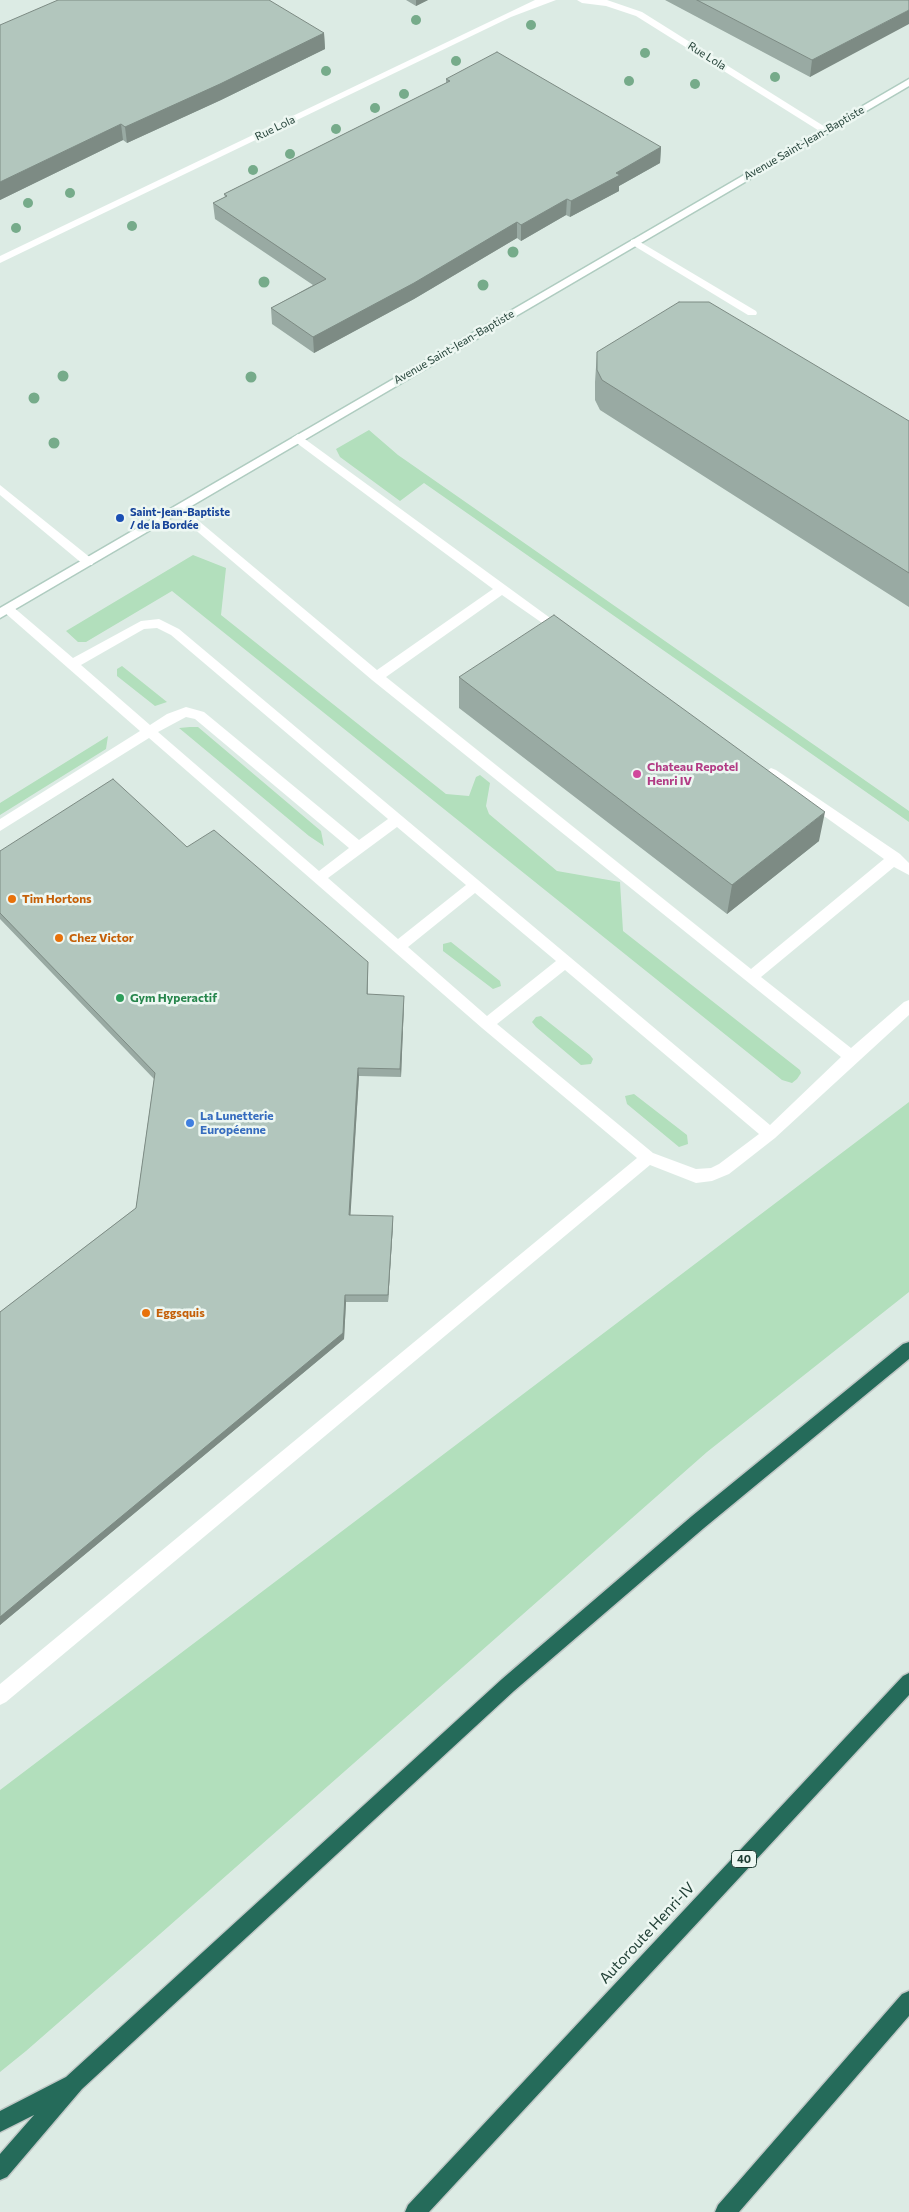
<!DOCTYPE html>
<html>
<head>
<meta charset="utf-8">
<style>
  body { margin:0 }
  canvas { display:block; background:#dcebe4 }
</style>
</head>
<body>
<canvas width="909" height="2212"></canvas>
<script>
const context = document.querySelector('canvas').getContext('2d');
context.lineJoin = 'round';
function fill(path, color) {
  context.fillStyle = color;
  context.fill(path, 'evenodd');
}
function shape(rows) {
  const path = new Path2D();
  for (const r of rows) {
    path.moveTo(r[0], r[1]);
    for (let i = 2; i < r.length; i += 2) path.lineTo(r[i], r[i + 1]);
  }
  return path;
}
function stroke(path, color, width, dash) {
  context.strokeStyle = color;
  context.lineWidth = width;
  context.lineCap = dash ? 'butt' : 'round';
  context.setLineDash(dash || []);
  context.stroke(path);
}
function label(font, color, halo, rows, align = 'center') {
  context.font = font + ' Commissioner,sans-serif';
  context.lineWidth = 5;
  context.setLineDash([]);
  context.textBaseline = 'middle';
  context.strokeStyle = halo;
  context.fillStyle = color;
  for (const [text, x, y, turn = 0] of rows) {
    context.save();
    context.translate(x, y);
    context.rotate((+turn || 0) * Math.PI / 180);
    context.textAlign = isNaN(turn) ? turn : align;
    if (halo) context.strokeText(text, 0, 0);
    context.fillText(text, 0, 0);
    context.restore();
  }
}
const green = shape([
  [369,430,398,455,909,811,909,822,424,483,400,501,340,457,336,449],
  [193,555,226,568,221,615,446,794,469,796,476,777,480,775,490,783,486,806,489,814,557,871,620,882,623,931,800,1070,801,1073,797,1079,792,1083,782,1080,172,591,86,642,78,642,66,631],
  [122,666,167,702,155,706,117,676,117,669],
  [190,727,198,727,321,831,324,846,309,836,179,728],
  [108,736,106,749,0,815,0,803],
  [451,942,500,981,501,986,493,989,443,951,443,944],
  [541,1016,590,1055,593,1059,591,1064,581,1065,536,1027,532,1022,536,1017],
  [634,1094,687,1135,688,1144,679,1147,627,1104,625,1096],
  [909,1102,909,1292,707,1452,160,1934,26,2051,0,2072,0,1790]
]);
const lane = shape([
  [635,239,756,311,757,313,756,315,748,315,631,244,631,240,635,239],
  [298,434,568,631,566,634,558,634,502,595,386,677,751,969,884,859,764,773,771,768,776,770,900,854,909,863,909,875,894,867,761,977,851,1048,904,1002,909,1000,909,1015,775,1138,729,1174,712,1181,696,1183,650,1165,6,1702,0,1705,0,1684,637,1158,482,1028,149,738,0,831,0,819,140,731,4,612,2,609,4,606,12,606,73,658,141,621,159,619,179,629,770,1125,841,1057,372,680,172,510,178,506,182,507,377,670,493,589,294,441,292,438,298,434],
  [157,628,171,635,388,819,359,840,204,712,186,707,167,714,150,725,81,665,144,629,157,628],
  [186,717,195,719,349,848,319,871,158,732,186,717],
  [397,827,466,885,398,939,328,878,397,827],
  [475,893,556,961,487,1016,408,947,475,893],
  [565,970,759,1134,719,1164,711,1168,696,1169,653,1153,497,1024,565,970]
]);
const street = shape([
  [535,0,556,0,511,17,0,263,0,256,535,0],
  [577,0,607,0,642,12,830,130,821,132,636,16,606,6,582,3,577,0],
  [0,485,92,559,94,562,92,565,84,565,0,495,0,485]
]);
const secondary = shape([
  [909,79,909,86,0,618,0,608,909,79]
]);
const highway = shape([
  [909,1342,909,1359,704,1528,514,1691,82,2089,7,2177,0,2180,0,2154,34,2115,0,2132,0,2111,66,2077,502,1679,692,1516,903,1344,909,1342],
  [909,1673,909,1695,429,2212,405,2212,408,2205,903,1676,909,1673],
  [909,1991,909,2016,739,2212,715,2212,718,2205,902,1994,909,1991]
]);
const trees = [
  [416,20,5],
  [531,25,5],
  [645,53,5],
  [456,61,5],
  [326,71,5],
  [775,77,5],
  [629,81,5],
  [695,84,5],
  [404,94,5],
  [375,108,5],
  [336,129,5],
  [290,154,5],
  [253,170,5],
  [70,193,5],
  [28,203,5],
  [132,226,5],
  [16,228,5],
  [513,252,5.5],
  [264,282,5.5],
  [483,285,5.5],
  [63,376,5.5],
  [251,377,5.5],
  [34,398,5.5],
  [54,443,5.5]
];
const wall = shape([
  [406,0,428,0,416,6],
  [665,0,909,0,810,77],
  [0,25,324,33,325,49,221,100,127,143,123,140,0,200],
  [446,79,661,147,660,163,619,186,619,191,570,217,566,215,521,241,517,238,414,299,314,353,272,324,271,308,313,285,215,219,213,203,225,197,224,194,446,83],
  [597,352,909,421,909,607,600,410,595,400,595,382],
  [459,677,819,841,727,914,459,708],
  [187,847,368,962,368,994,404,1003,401,1077,359,1076,350,1215,393,1224,388,1302,346,1302,344,1339,0,1625,0,1312,136,1208,154,1079,0,919,0,851]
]);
const shadedWall = shape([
  [416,0,428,0,416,6],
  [909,10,909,24,810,77,812,60],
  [324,33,325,49,221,100,127,143,125,127],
  [121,124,123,140,0,200,0,182],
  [661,147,660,163,619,186,619,191,570,217,571,201,616,173],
  [567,199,566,215,521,241,521,225],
  [517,222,517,238,414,299,314,353,313,337],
  [825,812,819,841,727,914,732,885],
  [404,996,404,1003,401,1077,400,1069],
  [358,1068,359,1076,350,1223,349,1215],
  [393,1216,393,1224,388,1302,388,1295],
  [345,1295,346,1302,344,1339,0,1625,0,1617]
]);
const building = shape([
  [58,0,269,0,324,33,220,84,125,127,121,124,0,182,0,25,58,0],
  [697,0,909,0,909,10,812,60,697,0],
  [497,52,661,147,616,173,620,175,571,201,567,199,521,225,517,222,414,283,313,337,271,308,326,279,213,203,227,196,224,194,450,81,446,79,497,52],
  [679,302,709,302,909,421,909,573,602,380,597,370,597,352,679,302],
  [554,615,825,812,732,885,459,677,554,615],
  [113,779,187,847,214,830,368,962,367,994,404,996,400,1069,358,1068,349,1215,393,1216,388,1295,345,1295,343,1333,0,1617,0,1312,136,1208,155,1073,0,913,0,851,113,779]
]);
const markers = [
  [120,518,5,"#1a4fb4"],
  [637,774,5,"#d1479c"],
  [12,899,5,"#e8710a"],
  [59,938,5,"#e8710a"],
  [120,998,5,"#2e9e5b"],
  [190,1123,5,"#3f7fe0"],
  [146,1313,5,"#e8710a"]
];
const farStreetnames = [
  ["Rue Lola",707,56,32],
  ["Rue Lola",275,128,-26],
  ["Avenue Saint-Jean-Baptiste",804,143,-30],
  ["Avenue Saint-Jean-Baptiste",454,347,-30]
];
const farTransitnames = [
  ["Saint-Jean-Baptiste",130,512],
  ["/ de la Bordée",130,525]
];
const shields = [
  [744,1859,25]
];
const shieldNames = [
  ["40",744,1859]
];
const hotelNames = [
  ["Chateau Repotel",647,767],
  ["Henri IV",647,781]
];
const foodNames = [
  ["Tim Hortons",22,899],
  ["Chez Victor",69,938],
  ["Eggsquis",156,1313]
];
const leisureNames = [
  ["Gym Hyperactif",130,998]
];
const shopNames = [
  ["La Lunetterie",200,1116],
  ["Européenne",200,1130]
];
const nearStreetnames = [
  ["Autoroute Henri-IV",647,1933,-47]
];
fill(green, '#b2dfbc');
stroke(secondary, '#afccc0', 3);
stroke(highway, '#c0c8c6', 3);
fill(lane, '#fff');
fill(street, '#fff');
fill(secondary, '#fff');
fill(highway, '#256b5a');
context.fillStyle = '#76ab8a';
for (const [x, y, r] of trees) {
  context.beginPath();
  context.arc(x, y, r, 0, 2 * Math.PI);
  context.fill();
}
fill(wall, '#99aaa3');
fill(shadedWall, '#7d8b84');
fill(building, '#b2c6bd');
stroke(building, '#7d8b84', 1);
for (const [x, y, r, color] of markers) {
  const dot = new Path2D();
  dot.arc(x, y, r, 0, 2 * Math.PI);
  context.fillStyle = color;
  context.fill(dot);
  stroke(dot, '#edf7f2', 2);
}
label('11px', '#1d3c32', '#edf7f2', farStreetnames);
label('bold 11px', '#164399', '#edf7f2', farTransitnames, 'left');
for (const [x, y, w] of shields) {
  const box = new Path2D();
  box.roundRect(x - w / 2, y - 8.5, w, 17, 4);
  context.fillStyle = '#edf7f2';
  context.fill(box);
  stroke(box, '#1d3c32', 1);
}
label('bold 11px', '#1d3c32', null, shieldNames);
label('bold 12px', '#b23c85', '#edf7f2', hotelNames, 'left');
label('bold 12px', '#c56008', '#edf7f2', foodNames, 'left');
label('bold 12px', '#27864d', '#edf7f2', leisureNames, 'left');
label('bold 12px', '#366cbe', '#edf7f2', shopNames, 'left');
label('15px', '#1d3c32', '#edf7f2', nearStreetnames);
</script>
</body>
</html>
